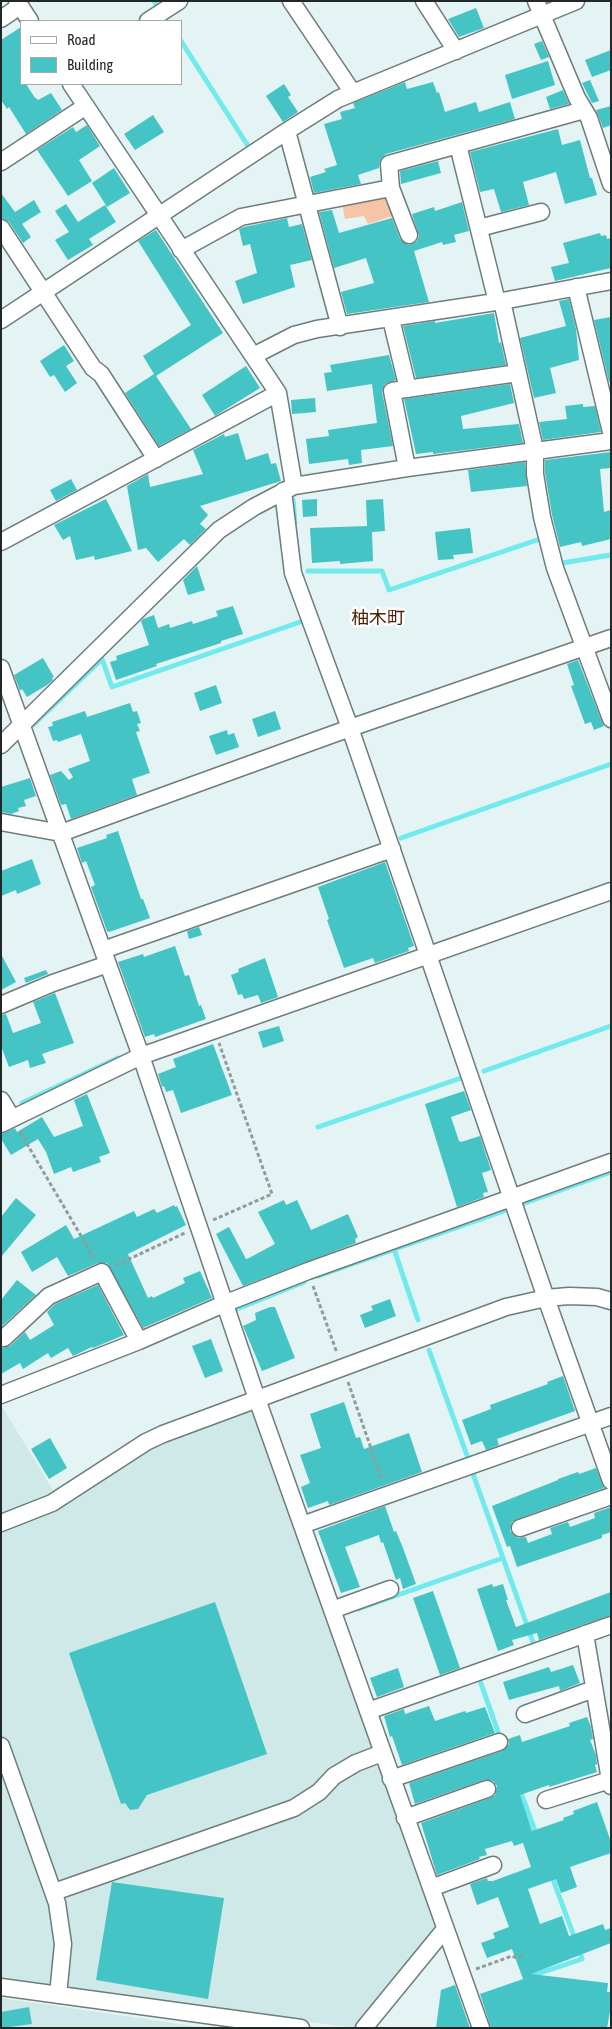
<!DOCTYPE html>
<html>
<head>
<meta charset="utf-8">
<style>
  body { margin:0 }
  #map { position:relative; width:612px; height:2029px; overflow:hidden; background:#e4f3f3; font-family:"Asap Condensed",sans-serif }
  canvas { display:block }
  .frame { position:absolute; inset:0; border:2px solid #222727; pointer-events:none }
  .legend { position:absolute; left:20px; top:20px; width:162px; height:65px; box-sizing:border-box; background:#fff; border:1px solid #a7a9a9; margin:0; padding:6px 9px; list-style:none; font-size:15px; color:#222727 }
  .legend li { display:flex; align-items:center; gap:10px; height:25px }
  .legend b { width:25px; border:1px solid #a7a9a9 }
</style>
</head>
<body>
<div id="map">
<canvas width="612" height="2029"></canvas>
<div class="frame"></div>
<ul class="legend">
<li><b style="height:6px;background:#fff"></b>Road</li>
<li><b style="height:14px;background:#45c4c6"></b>Building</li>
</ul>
</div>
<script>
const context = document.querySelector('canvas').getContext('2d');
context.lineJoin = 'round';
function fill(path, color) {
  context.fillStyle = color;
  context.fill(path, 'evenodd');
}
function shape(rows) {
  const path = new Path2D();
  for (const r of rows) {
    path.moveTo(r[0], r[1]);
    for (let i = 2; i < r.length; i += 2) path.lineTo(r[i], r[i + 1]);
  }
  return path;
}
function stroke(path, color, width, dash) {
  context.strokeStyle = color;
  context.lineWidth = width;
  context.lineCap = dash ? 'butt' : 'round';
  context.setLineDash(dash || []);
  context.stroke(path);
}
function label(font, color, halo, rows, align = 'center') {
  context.font = font + ' "Asap Condensed","Noto Sans JP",sans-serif';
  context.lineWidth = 5;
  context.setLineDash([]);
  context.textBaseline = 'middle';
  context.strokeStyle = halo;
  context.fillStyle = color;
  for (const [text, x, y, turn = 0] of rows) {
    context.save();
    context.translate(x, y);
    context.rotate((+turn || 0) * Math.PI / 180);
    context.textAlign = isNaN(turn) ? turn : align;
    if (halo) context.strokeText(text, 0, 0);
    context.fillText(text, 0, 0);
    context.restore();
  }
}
const built = shape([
  [250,1395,438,1924,355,2028,1,1981,1,1405,53,1490,149,1430],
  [1,1998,207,2028,1,2028]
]);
const green = shape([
  [391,193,399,214,368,224,364,216,345,219,342,202]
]);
const stream = shape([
  [154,1,159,9],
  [181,41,250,149],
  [293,500,295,523],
  [562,563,611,555],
  [308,571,382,571,389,590,537,540],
  [33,725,102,659,112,687,303,621],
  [401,838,611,764],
  [484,1071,611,1026],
  [22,1103,118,1058],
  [318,1127,464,1077],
  [522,1204,611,1172],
  [394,1249,418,1320],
  [318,1276,504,1211],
  [237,1309,304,1282],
  [429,1350,469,1461],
  [472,1471,534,1645],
  [358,1609,503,1558],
  [482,1677,479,1678,501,1740],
  [520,1790,537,1836],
  [551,1874,575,1939],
  [531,1976,582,1959,579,1949]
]);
const building = shape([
  [476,8,484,28,459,37,448,19],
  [21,27,21,84,26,84,35,98,36,98,38,100,51,93,62,110,26,134,9,107,7,109,1,100,1,40],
  [542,41,549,57,541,60,534,44],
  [611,50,611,70,592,77,585,60],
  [548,61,555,85,512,99,505,75],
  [590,80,599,101,592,103,582,83],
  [405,82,407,89,433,82,437,93,439,92,445,112,476,102,479,112,510,102,515,119,386,154,380,160,379,168,358,175,361,184,314,193,310,177,326,172,324,169,337,165,324,124,342,119,340,112,355,108,353,103],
  [284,84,291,95,288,97,298,112,283,122,266,96],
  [563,90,569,104,550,109,546,97],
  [611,106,611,125,603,128,596,110],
  [153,115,164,132,135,150,124,134],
  [87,125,100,146,79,160,92,181,68,196,37,150,73,127,76,132],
  [558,129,562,145,580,140,590,178,592,178,597,195,565,204,556,172,523,182,529,205,501,212,494,189,480,192,470,152],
  [438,161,441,173,401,184,400,171],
  [114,168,130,193,107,207,92,183],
  [1,193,15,212,34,200,41,212,22,224,31,237,23,243,9,222,1,218],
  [462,202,469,231,454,235,456,242,443,245,442,242,414,251,429,302,347,314,341,292,374,283,366,258,334,268,319,212,332,210,339,233,392,218,400,239,408,245,416,242,419,236,412,214,434,207,435,211],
  [66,204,78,222,105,205,116,222,89,239,93,245,68,260,55,240,69,232,55,211],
  [287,218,289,227,302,224,312,260,290,265,295,287,243,304,235,281,257,273,250,244,243,246,239,229,244,227],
  [156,230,223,333,156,376,191,429,159,446,125,393,154,374,143,356,191,325,138,241],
  [600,233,601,236,606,235,607,239,611,238,611,268,555,281,551,267,569,263,563,243],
  [569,299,576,329,579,360,550,368,556,393,534,398,520,338,566,326,559,301],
  [494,313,499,343,501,342,506,365,416,378,403,326,435,321,435,323],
  [611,317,611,382,609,382,594,320],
  [64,345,74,361,66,366,77,383,65,392,54,375,50,377,40,361],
  [389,355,396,380,385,384,382,392,393,446,361,450,362,463,349,465,348,459,309,464,306,439,329,436,328,430,377,423,372,384,327,391,324,373,332,372,330,365],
  [246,366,260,388,215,416,202,395],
  [510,384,514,403,461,416,463,429,519,424,523,443,433,454,433,452,416,454,404,399],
  [315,398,316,412,292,414,291,400],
  [583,404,583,407,595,406,601,432,543,440,539,422,567,419,565,406],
  [238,433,246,460,268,453,271,464,276,463,281,481,200,506,208,515,200,524,206,529,190,545,184,539,158,562,146,548,138,550,127,486,148,474,150,487,203,474,193,450,224,434,225,437],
  [611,452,611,468,600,469,604,512,611,510,611,539,582,546,581,542,560,547,552,515,545,473,545,460],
  [525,462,527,486,471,492,468,470],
  [71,479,77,490,56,501,50,490],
  [106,499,132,551,95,560,94,556,76,560,70,536,63,540,54,525],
  [317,499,317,516,303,517,302,500],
  [383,499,385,531,372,532,373,561,340,564,340,561,312,563,310,528,367,526,366,500],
  [470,528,473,553,453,555,454,559,438,560,435,532],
  [197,566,205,590,188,595,183,580],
  [233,606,243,634,221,641,221,643,156,664,157,666,116,680,110,662,117,660,116,656,149,645,141,621,143,619,154,615,158,628,169,624,170,628,192,621,193,624,218,616,216,611],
  [43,658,54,677,52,678,53,680,47,685,27,697,22,689,20,691,14,675],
  [578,660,602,722,604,726,594,730,591,722,585,724,571,686,574,685,567,664],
  [216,685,222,703,200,711,194,693],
  [130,703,133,712,137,711,141,723,137,724,140,731,136,732,150,773,132,779,137,795,71,819,66,804,61,805,50,775,61,771,69,780,73,777,68,769,90,761,81,734,58,742,57,740,53,741,48,727,53,726,52,722,85,711,87,717],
  [275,711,281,729,258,737,252,719],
  [227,730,228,735,234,733,239,747,216,755,209,736],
  [30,778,36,796,24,800,26,806,18,808,19,811,11,814,1,812,1,787],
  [118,831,141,899,143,899,150,918,109,932,107,931,91,887,95,885,86,861,82,863,77,848,107,838,106,835],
  [32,859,41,884,17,894,16,890,1,896,1,871],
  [385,862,414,946,408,948,409,951,375,963,373,958,344,968,327,920,329,919,318,887],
  [199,927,202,935,189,939,187,931],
  [175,946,185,976,189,975,199,1006,201,1005,206,1019,155,1037,154,1034,145,1037,118,962,143,954,144,957],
  [1,954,16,982,1,990],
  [265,958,278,997,261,1003,258,995,244,999,242,994,238,995,231,975,239,972,238,969],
  [46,970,48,974,26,983,24,978],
  [55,993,74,1043,42,1054,46,1063,30,1068,28,1060,9,1067,1,1046,1,1015,6,1014,13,1033,41,1023,33,1002],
  [279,1026,284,1041,263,1048,258,1032],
  [213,1044,232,1095,181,1113,173,1090,166,1092,164,1086,162,1087,158,1074,176,1067,173,1059],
  [464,1091,471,1110,451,1117,459,1141,461,1142,480,1136,491,1170,482,1173,488,1192,483,1193,484,1197,457,1207,425,1104],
  [87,1094,110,1153,99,1157,101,1162,73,1172,71,1167,54,1174,46,1152,38,1139,11,1155,1,1139,1,1134,15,1128,17,1132,42,1117,54,1137,83,1126,74,1100],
  [16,1198,36,1215,1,1257,1,1217],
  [284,1200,286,1205,297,1200,311,1230,348,1214,358,1237,355,1239,356,1243,243,1286,216,1234,229,1227,246,1259,249,1258,275,1244,258,1212],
  [174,1205,175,1207,177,1206,186,1225,128,1254,148,1298,152,1296,153,1298,185,1283,183,1278,200,1271,212,1298,143,1328,107,1263,98,1263,68,1276,57,1257,32,1272,21,1252,66,1225,74,1239,134,1211,137,1217,154,1209,157,1213],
  [17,1280,36,1295,1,1327,1,1300],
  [98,1285,124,1335,93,1348,92,1347,73,1356,68,1348,51,1358,48,1353,23,1369,20,1363,1,1374,1,1348,10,1346,25,1332,30,1340,54,1325,47,1312,55,1304],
  [390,1299,396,1316,365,1328,360,1315,373,1310,371,1306],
  [270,1307,275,1307,295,1358,262,1371,243,1326,256,1320,255,1313],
  [211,1339,223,1371,205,1378,192,1346],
  [563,1376,575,1411,497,1439,499,1445,486,1450,482,1441,471,1445,462,1420,491,1409,490,1405,548,1384,547,1382],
  [344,1402,356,1438,360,1437,364,1449,409,1433,422,1472,329,1505,328,1501,308,1508,301,1487,310,1483,300,1455,321,1448,310,1414],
  [50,1438,67,1468,49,1479,31,1449],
  [596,1468,604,1488,517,1519,512,1522,510,1531,518,1538,526,1537,528,1543,552,1534,550,1528,568,1522,570,1527,595,1518,594,1513,611,1507,611,1532,602,1535,602,1538,517,1567,510,1546,507,1547,492,1506,558,1480,558,1479,578,1472,579,1474],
  [385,1506,394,1532,396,1531,403,1548,416,1584,403,1589,400,1578,396,1580,383,1542,381,1543,379,1535,345,1547,360,1587,341,1593,318,1531],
  [492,1584,493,1587,503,1584,508,1600,506,1600,516,1627,611,1592,611,1615,539,1640,537,1633,512,1640,514,1645,498,1651,477,1589],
  [433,1591,460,1668,440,1675,413,1598],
  [215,1602,267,1754,147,1795,138,1809,130,1810,125,1803,121,1804,69,1653],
  [573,1665,580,1683,560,1691,559,1686,509,1700,503,1682,549,1667,551,1672],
  [398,1668,404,1687,377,1697,370,1678],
  [429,1706,435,1721,465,1711,466,1713,485,1707,495,1733,402,1765,392,1736,390,1737,384,1716,404,1709,405,1714],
  [587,1717,591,1727,593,1739,590,1740,596,1755,597,1764,595,1765,597,1772,549,1787,549,1785,520,1795,532,1831,564,1820,563,1818,574,1814,573,1811,597,1802,611,1842,611,1853,570,1867,577,1887,561,1893,556,1879,528,1889,540,1924,562,1916,569,1936,603,1924,605,1930,611,1928,611,1943,531,1974,608,1983,607,1992,611,1992,611,2006,607,2028,491,2028,480,1994,523,1979,512,1949,487,1958,481,1943,495,1938,493,1933,509,1927,498,1897,477,1905,470,1884,487,1878,488,1881,493,1881,531,1867,523,1843,514,1846,512,1841,485,1849,487,1855,479,1857,480,1859,437,1875,421,1823,490,1798,495,1795,497,1786,493,1781,484,1780,415,1804,409,1783,502,1751,509,1744,508,1739,520,1735,522,1742,570,1726,569,1723],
  [112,1882,224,1898,208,1999,96,1980],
  [455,1985,470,2028,436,2028,441,1990],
  [29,2007,32,2024,1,2028,1,2012]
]);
const path = shape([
  [20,1132,94,1258],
  [213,1220,272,1194,219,1043],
  [116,1265,185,1233],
  [313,1286,337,1353],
  [348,1382,382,1480],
  [476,1969,512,1956,517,1958,525,1955]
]);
const minor = shape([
  [17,1,30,21],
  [291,1,353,93],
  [424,1,456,51],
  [536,1,577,98,589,118,611,184],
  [1,19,20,6],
  [148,21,179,1],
  [71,84,278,393,294,486],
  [287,131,340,327],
  [458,145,497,302],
  [1,162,86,106],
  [391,188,409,235],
  [1,228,93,368,101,374,156,459],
  [479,228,541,212],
  [181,250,241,217,391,188,389,164,584,110],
  [576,287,611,432],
  [502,301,535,450,535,474,542,517,555,568,611,719],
  [391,319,408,389],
  [1,320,287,131,338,99,576,1],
  [253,356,294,335,317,329,502,301,611,281],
  [407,468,392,391,518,373],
  [283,491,293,573,350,728,546,1298,611,1481],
  [1,542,278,393],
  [1,668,141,1056,257,1399,481,2028],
  [1,745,219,530,254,507,294,486,407,468,611,441],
  [1,822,61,833,350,728,611,638],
  [103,950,392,849],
  [1,1005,53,983,108,964],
  [1,1100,12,1118],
  [1,1124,141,1056,611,891],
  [4,1338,49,1296,102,1272,139,1341],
  [1,1395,139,1341,226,1303,308,1271,611,1162],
  [1,1523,52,1503,146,1442,163,1434,506,1307,546,1298,569,1296,597,1297,611,1301],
  [302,1525,611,1416],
  [520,1528,611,1496],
  [332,1610,390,1589],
  [585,1634,611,1786],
  [368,1711,611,1625],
  [525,1714,594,1689],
  [1,1746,57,1903,63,1944,58,1995],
  [391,1779,499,1742],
  [546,1800,610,1780],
  [405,1818,487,1789],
  [431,1888,493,1865],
  [54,1892,294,1808,319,1792,334,1776,356,1763,382,1753],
  [1,1987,301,2028],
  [364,2028,445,1929]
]);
const quarterNames = [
  ["柚木町",378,618]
];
fill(built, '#cfe8e8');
fill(green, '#f8c4a8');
stroke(stream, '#70eaec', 5);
fill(building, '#45c4c6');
stroke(minor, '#6e7c7c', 19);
stroke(path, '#919c9c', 3, [4, 2.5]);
stroke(minor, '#fff', 16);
label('18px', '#4c1e00', '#fff', quarterNames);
</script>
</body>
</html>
